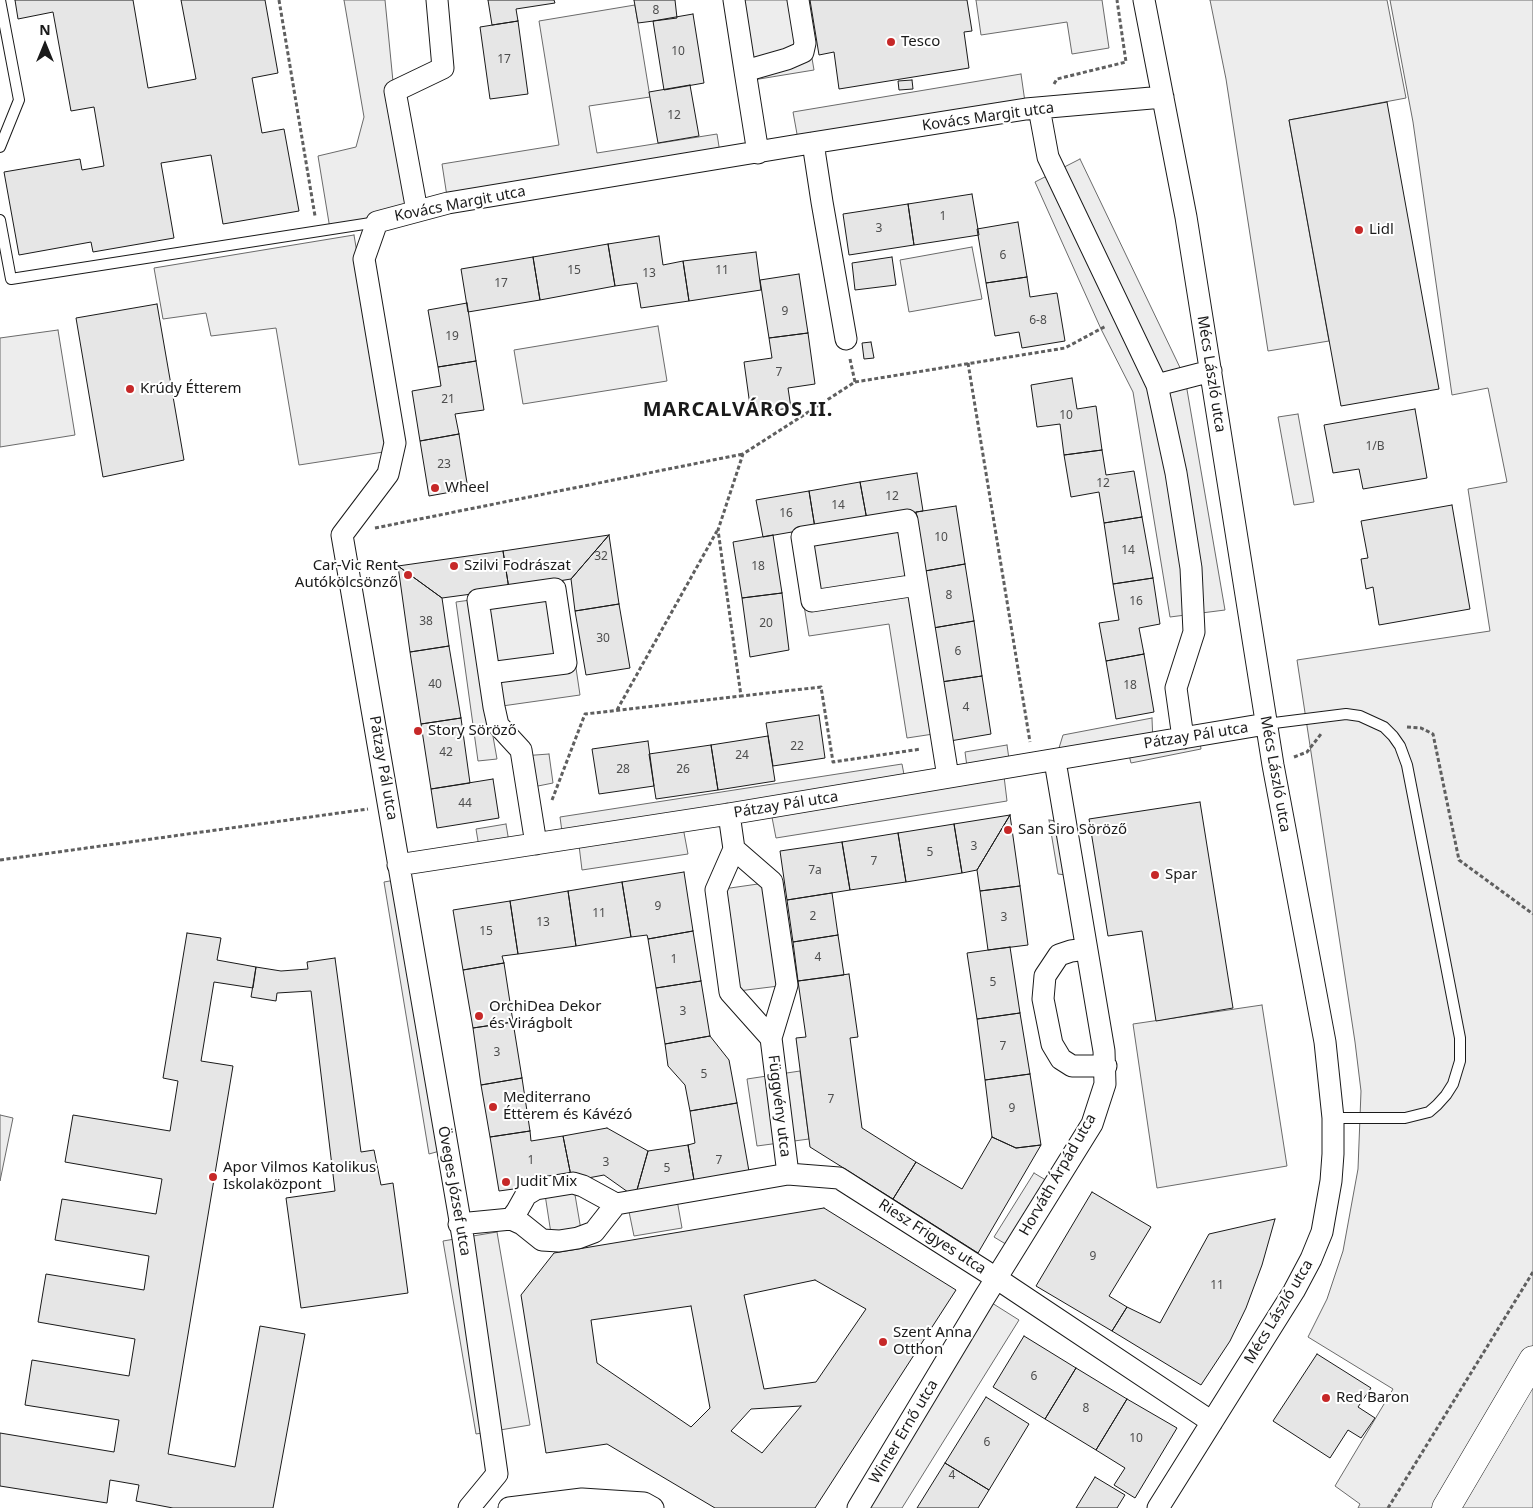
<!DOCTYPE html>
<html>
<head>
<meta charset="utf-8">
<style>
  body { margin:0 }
  #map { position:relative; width:1533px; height:1508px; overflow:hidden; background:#fff; font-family:"Noto Sans",sans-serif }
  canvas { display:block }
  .north { position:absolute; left:20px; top:20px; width:50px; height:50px; -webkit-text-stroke:4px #fff; paint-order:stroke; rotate:0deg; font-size:14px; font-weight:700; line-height:20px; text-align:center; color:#1a1a1a }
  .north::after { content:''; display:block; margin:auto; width:18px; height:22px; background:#1a1a1a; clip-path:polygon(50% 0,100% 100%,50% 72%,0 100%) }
</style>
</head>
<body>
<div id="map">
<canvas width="1533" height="1508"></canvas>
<div class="north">N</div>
</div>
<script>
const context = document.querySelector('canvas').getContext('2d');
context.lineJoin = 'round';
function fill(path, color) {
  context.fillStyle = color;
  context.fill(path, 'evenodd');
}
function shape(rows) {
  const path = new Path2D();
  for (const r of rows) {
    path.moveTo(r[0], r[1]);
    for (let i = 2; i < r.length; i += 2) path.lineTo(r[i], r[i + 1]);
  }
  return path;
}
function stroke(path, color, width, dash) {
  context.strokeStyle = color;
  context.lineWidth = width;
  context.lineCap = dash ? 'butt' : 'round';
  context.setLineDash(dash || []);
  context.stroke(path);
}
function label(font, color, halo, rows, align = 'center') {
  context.font = font + ' "Noto Sans",sans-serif';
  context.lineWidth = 4;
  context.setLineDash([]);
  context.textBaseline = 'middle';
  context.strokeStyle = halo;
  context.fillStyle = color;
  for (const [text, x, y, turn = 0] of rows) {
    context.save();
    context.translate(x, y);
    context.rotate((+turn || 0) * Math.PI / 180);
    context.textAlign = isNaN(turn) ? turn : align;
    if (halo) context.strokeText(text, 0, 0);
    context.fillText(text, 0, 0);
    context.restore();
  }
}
const built = shape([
  [344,0,385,0,406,214,330,229,318,156,356,147,364,117,344,0],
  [726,0,802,0,814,70,747,81,726,0],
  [976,0,1102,0,1109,48,1072,54,1067,22,981,35,976,0],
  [1210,0,1387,0,1406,98,1289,120,1329,341,1268,351,1226,79,1210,0],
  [1390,0,1533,0,1533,1508,1358,1508,1360,1504,1335,1486,1393,1389,1308,1337,1327,1299,1343,1251,1358,1169,1361,1091,1355,1042,1297,660,1490,631,1468,489,1507,482,1488,388,1452,395,1413,122,1390,0],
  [635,5,650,97,589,106,597,153,717,134,721,159,448,203,442,164,559,145,539,21,635,5],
  [1021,74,1026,109,799,145,793,112,1021,74],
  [1080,159,1185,378,1225,610,1170,617,1133,392,1101,329,1035,182,1080,159],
  [354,235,390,451,299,465,276,328,211,336,206,313,163,319,154,268,354,235],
  [972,247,982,299,909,312,900,260,972,247],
  [658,326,667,381,523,404,514,350,658,326],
  [58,330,75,435,0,447,0,338,58,330],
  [1298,414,1314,502,1294,505,1278,417,1298,414],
  [906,514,940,733,907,738,889,624,809,636,792,532,906,514],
  [564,587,580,695,488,708,497,759,478,761,456,602,564,587],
  [1152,718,1153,743,1199,735,1201,749,1131,763,1127,747,1055,761,1063,735,1152,718],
  [1007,745,1010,766,1003,768,1007,801,776,838,770,807,682,822,688,854,582,870,578,837,563,839,560,817,902,764,906,785,968,774,965,752,1007,745],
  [549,754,553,783,528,788,522,756,549,754],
  [1049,820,1065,822,1074,876,1058,874,1049,820],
  [506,824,510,848,480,853,476,829,506,824],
  [401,879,447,1149,429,1154,384,882,401,879],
  [772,882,787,985,730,992,716,890,772,882],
  [1262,1005,1287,1166,1157,1188,1133,1024,1262,1005],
  [800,1071,809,1139,757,1146,747,1079,800,1071],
  [0,1115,13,1118,0,1181,0,1115],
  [1034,1173,1054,1185,1014,1249,994,1237,1034,1173],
  [573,1183,582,1236,552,1240,544,1188,573,1183],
  [676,1194,682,1228,634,1236,627,1202,676,1194],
  [497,1232,530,1425,476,1434,443,1241,497,1232],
  [984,1298,1019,1320,902,1508,858,1508,984,1298]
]);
const building = shape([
  [15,0,133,0,148,88,196,79,181,0,265,0,278,73,252,78,262,133,284,129,299,211,223,224,211,155,161,163,174,238,93,252,91,242,19,255,4,172,80,159,82,170,104,166,94,107,71,111,53,12,18,19,15,0],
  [488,0,554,0,555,3,516,9,518,21,492,25,488,0],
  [634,0,675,0,677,18,638,23,634,0],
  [810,0,967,0,972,31,964,32,969,68,839,89,834,52,819,55,810,0],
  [693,14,704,83,664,90,653,21,693,14],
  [518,21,528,94,490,99,480,27,518,21],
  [912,80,913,89,899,90,898,81,912,80],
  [690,85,699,136,658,143,649,92,690,85],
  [1387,102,1439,389,1341,406,1289,120,1387,102],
  [972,194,979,235,914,245,908,204,972,194],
  [908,204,914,245,849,255,843,214,908,204],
  [1018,222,1027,277,986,283,977,229,1018,222],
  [659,236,663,265,683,261,689,301,641,308,637,283,615,286,608,244,659,236],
  [608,244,615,286,540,300,533,257,608,244],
  [756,252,761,290,689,301,683,261,756,252],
  [533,257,540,300,468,312,461,269,533,257],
  [892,257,896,285,855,290,852,263,892,257],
  [799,274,808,333,769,338,760,280,799,274],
  [1027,277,1030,297,1057,293,1065,341,1022,348,1019,332,995,336,986,283,1027,277],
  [467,303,476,361,438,367,428,310,467,303],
  [157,304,184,460,103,477,76,318,157,304],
  [808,333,815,384,788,388,791,408,751,413,744,362,772,358,769,338,808,333],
  [871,342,874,358,864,359,862,343,871,342],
  [476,361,484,410,455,414,459,434,420,441,412,391,441,386,438,367,476,361],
  [1072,378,1077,409,1096,406,1102,450,1064,455,1060,424,1037,427,1031,385,1072,378],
  [1415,409,1427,478,1363,489,1359,469,1333,473,1324,425,1415,409],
  [459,434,468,489,429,496,420,441,459,434],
  [1102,450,1106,475,1134,471,1142,517,1104,523,1099,492,1071,497,1064,455,1102,450],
  [917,473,923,511,867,520,860,482,917,473],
  [860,482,867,520,815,528,809,491,860,482],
  [809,491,815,528,763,537,756,500,809,491],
  [1452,505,1470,609,1379,625,1373,587,1366,589,1361,559,1368,558,1361,521,1452,505],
  [956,506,965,564,925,571,916,512,956,506],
  [1142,517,1153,578,1113,584,1104,523,1142,517],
  [609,535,619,604,575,611,571,579,609,535],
  [609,535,571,579,509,589,503,551,609,535],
  [773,535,782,593,742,598,733,542,773,535],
  [503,551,509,589,442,598,398,566,503,551],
  [965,564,974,621,933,628,925,571,965,564],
  [398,566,442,598,449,646,410,652,398,566],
  [1153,578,1160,624,1139,628,1144,654,1106,661,1099,623,1119,620,1113,584,1153,578],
  [782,593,789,650,750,657,742,598,782,593],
  [619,604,630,668,586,675,575,611,619,604],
  [974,621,982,676,941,682,933,628,974,621],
  [449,646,461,718,421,724,410,652,449,646],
  [1144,654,1154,712,1116,719,1106,661,1144,654],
  [982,676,991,734,950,741,941,682,982,676],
  [819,715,825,758,773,766,766,723,819,715],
  [461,718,470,783,431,789,421,724,461,718],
  [768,736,775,781,718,790,711,745,768,736],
  [648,741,654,786,599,794,592,749,648,741],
  [711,745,718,790,656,799,649,754,711,745],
  [493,779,499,818,437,828,431,789,493,779],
  [1200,802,1233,1008,1156,1021,1142,931,1108,936,1089,819,1200,802],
  [1010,815,977,870,962,873,954,824,1010,815],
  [1010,815,1020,886,980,891,977,870,1010,815],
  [954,824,962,873,906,882,898,833,954,824],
  [898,833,906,882,850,890,842,842,898,833],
  [842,842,850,890,787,900,780,851,842,842],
  [684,872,693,931,648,939,647,935,631,937,622,882,684,872],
  [622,882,631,937,576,946,568,891,622,882],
  [1020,886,1028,945,988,950,980,891,1020,886],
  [568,891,576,946,518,954,510,901,568,891],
  [832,893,838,935,793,942,787,900,832,893],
  [510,901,518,954,502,956,504,963,463,970,453,910,510,901],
  [693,931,701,981,656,988,648,939,693,931],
  [187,933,221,938,217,960,256,967,253,988,214,982,201,1061,233,1066,168,1454,235,1467,260,1326,305,1334,273,1508,173,1508,136,1501,139,1485,110,1480,107,1503,0,1486,0,1433,114,1452,119,1420,25,1405,32,1360,129,1376,135,1339,38,1322,46,1274,144,1290,149,1256,55,1240,62,1199,156,1214,162,1179,65,1162,73,1115,170,1131,178,1081,163,1078,187,933],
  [838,935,844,975,798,981,793,942,838,935],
  [1010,947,1020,1013,977,1019,967,953,1010,947],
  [335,958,361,1152,374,1150,381,1185,393,1183,408,1293,301,1308,286,1198,335,1191,311,991,277,993,276,1001,251,997,256,967,281,971,308,969,307,962,335,958],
  [504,963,513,1022,473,1028,463,970,504,963],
  [849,974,858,1037,850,1038,862,1128,916,1162,893,1199,810,1147,796,1038,806,1037,798,981,849,974],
  [701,981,710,1036,665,1044,656,988,701,981],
  [1020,1013,1030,1074,985,1080,977,1019,1020,1013],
  [513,1022,522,1078,481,1085,473,1028,513,1022],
  [710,1036,729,1060,737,1103,690,1111,685,1085,668,1066,665,1044,710,1036],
  [1030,1074,1041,1145,1016,1148,992,1137,985,1080,1030,1074],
  [522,1078,530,1131,490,1137,481,1085,522,1078],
  [737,1103,750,1177,695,1186,688,1145,695,1143,690,1111,737,1103],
  [607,1128,648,1151,635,1197,604,1175,572,1181,563,1136,607,1128],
  [530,1131,531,1141,563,1136,572,1181,499,1191,490,1137,530,1131],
  [992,1137,1016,1148,1041,1145,978,1253,893,1199,916,1162,962,1189,992,1137],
  [688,1145,695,1186,635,1197,648,1151,688,1145],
  [1092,1192,1151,1227,1109,1296,1127,1307,1112,1331,1036,1286,1092,1192],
  [824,1208,956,1290,815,1508,715,1508,607,1444,546,1453,521,1295,554,1253,824,1208],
  [815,1280,866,1309,816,1382,764,1389,744,1295,815,1280],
  [691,1306,710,1408,691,1427,597,1363,591,1320,691,1306],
  [801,1406,762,1453,731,1431,751,1409,801,1406],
  [1275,1219,1262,1265,1246,1308,1230,1341,1201,1385,1112,1331,1127,1307,1160,1323,1209,1234,1275,1219],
  [1024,1336,1076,1368,1045,1419,993,1387,1024,1336],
  [1317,1354,1371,1388,1358,1407,1375,1418,1361,1438,1348,1430,1330,1458,1273,1421,1317,1354],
  [1076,1368,1127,1399,1096,1450,1045,1419,1076,1368],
  [986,1397,1029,1424,989,1490,945,1463,986,1397],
  [1127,1399,1177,1428,1135,1498,1114,1485,1125,1468,1096,1450,1127,1399],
  [945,1463,989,1490,978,1508,917,1508,945,1463],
  [1095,1477,1125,1495,1117,1508,1076,1508,1095,1477]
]);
const path = shape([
  [279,0,315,216],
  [1054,84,1057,79,1126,62,1117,0],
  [850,359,855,382,743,454,718,530,741,696,821,687,833,762,921,749],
  [968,363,1030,742],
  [855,382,1065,348,1106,326],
  [375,528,743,454],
  [617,710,717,531],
  [1407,727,1421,728,1433,734,1459,860,1533,914],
  [1294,757,1307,752,1321,734],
  [552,800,585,714,741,696],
  [0,860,368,809],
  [1388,1508,1533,1272]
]);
const lane = shape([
  [0,147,19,100,0,0],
  [0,220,11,279,377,222],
  [1266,724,1346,714,1360,716,1384,727,1393,736,1400,746,1407,765,1460,1038,1460,1061,1453,1084,1446,1095,1437,1105,1429,1112,1405,1118,1333,1118]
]);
const street = shape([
  [734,0,745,71],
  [1144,0,1186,217,1273,765,1325,1042,1333,1118,1333,1154,1331,1181,1322,1232,1311,1259,1294,1291,1158,1508],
  [1039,108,1048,157,1157,385,1176,473,1191,568,1194,632,1176,688,1183,738],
  [813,143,822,202,846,339],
  [758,153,745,71,787,59,803,52,805,43,798,0],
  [417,211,395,91,443,68,437,0],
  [1157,385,1211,371],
  [917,585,812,601,802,537,907,520,948,777],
  [489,673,566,663,555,589,478,600,494,707,498,725,521,750,536,844],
  [729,814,734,849,716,890,730,992,771,1038],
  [734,849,772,882,787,985,771,1038,788,1174],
  [398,865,729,814,1266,724],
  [1086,949,1071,951,1059,955,1045,976,1043,999,1052,1044,1061,1059,1072,1066,1106,1066],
  [511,1219,517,1211,526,1195,536,1189,573,1183,583,1186,616,1204,788,1174,839,1178,996,1278,1212,1422],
  [459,1224,511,1219,522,1224,542,1240,559,1241,578,1238,594,1232,616,1204],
  [469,1508,497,1474,491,1432,463,1238,342,535,388,474,395,443,364,259,377,222,448,203,799,145,1026,109,1163,97],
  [509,1508,582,1499,644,1503,653,1508],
  [858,1508,984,1298,1092,1124,1105,1084,1104,1051,1055,761]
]);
const primary = shape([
  [1446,1508,1533,1360]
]);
const markers = [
  [891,42,5,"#c62828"],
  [1359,230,5,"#c62828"],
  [130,389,5,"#c62828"],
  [435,488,5,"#c62828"],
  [454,566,5,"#c62828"],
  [408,575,5,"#c62828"],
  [418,731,5,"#c62828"],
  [1008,830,5,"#c62828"],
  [1155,875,5,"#c62828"],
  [479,1016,5,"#c62828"],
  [493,1107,5,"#c62828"],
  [213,1177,5,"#c62828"],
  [506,1182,5,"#c62828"],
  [883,1342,5,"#c62828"],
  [1326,1398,5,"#c62828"]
];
const numberNames = [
  ["8",656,11],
  ["10",678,52],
  ["17",504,60],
  ["12",674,116],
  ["1",943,217],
  ["3",879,229],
  ["6",1003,256],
  ["15",574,271],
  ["11",722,271],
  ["13",649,274],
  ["17",501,284],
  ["9",785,312],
  ["6-8",1038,321],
  ["19",452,337],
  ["7",779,373],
  ["21",448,400],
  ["10",1066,416],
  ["1/B",1375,447],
  ["23",444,465],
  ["12",1103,484],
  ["12",892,497],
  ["14",838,506],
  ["16",786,514],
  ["10",941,538],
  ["14",1128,551],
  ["32",601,557],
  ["18",758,567],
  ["8",949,596],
  ["16",1136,602],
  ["38",426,622],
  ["20",766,624],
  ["30",603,639],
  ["6",958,652],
  ["40",435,685],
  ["18",1130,686],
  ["4",966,708],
  ["22",797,747],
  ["42",446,753],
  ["24",742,756],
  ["28",623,770],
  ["26",683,770],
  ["44",465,804],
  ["3",974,847],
  ["5",930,853],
  ["7",874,862],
  ["7a",815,871],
  ["9",658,907],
  ["11",599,914],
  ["2",813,917],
  ["3",1004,918],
  ["13",543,923],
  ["15",486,932],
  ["4",818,958],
  ["1",674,960],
  ["5",993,983],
  ["3",683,1012],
  ["7",1003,1047],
  ["3",497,1053],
  ["5",704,1075],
  ["7",831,1100],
  ["9",1012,1109],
  ["1",531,1161],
  ["7",719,1161],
  ["3",606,1163],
  ["5",667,1169],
  ["9",1093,1257],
  ["11",1217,1286],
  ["6",1034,1377],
  ["8",1086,1409],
  ["10",1136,1439],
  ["6",987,1443],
  ["4",952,1476]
];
const poiNames = [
  ["Tesco",901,42],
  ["Lidl",1369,230],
  ["Krúdy Étterem",140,389],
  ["Wheel",445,488],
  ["Car-Vic Rent",398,566,"right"],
  ["Autókölcsönző",398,583,"right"],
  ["Szilvi Fodrászat",464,566],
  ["Story Söröző",428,731],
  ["San Siro Söröző",1018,830],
  ["Spar",1165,875],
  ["OrchiDea Dekor",489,1007],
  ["és Virágbolt",489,1024],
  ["Mediterrano",503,1098],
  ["Étterem és Kávézó",503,1115],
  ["Apor Vilmos Katolikus",223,1168],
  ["Iskolaközpont",223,1185],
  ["Judit Mix",516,1182],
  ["Szent Anna",893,1333],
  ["Otthon",893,1350],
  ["Red Baron",1336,1398]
];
const streetNames = [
  ["Kovács Margit utca",988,117,-8],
  ["Kovács Margit utca",460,204,-11],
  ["Mécs László utca",1211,374,81],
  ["Pátzay Pál utca",1196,736,-9],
  ["Pátzay Pál utca",383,768,80],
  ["Mécs László utca",1275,774,80],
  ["Pátzay Pál utca",786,805,-9],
  ["Függvény utca",779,1106,83],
  ["Horváth Árpád utca",1058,1175,-60],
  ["Öveges József utca",454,1191,80],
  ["Riesz Frigyes utca",932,1237,33],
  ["Mécs László utca",1279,1312,-59],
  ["Winter Ernő utca",904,1432,-59]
];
const districtNames = [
  ["MARCALVÁROS II.",738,410]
];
fill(built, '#ededed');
stroke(built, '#6a6a6a', 1);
fill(building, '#e6e6e6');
stroke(building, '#1a1a1a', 1);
stroke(lane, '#1a1a1a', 12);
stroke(street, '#1a1a1a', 23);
stroke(primary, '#1a1a1a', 29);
stroke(path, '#5f5f5f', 3, [4, 2.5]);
stroke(lane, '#fff', 10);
stroke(street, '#fff', 21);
stroke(primary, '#fff', 28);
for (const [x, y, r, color] of markers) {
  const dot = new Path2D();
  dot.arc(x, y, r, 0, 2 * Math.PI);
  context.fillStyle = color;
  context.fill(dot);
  stroke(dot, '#fff', 2);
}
label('12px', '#4d4d4d', null, numberNames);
label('15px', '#1a1a1a', '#fff', poiNames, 'left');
label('15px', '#1a1a1a', '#fff', streetNames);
context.letterSpacing = '1px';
label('bold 20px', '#1a1a1a', '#fff', districtNames);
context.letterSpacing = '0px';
</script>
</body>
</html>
